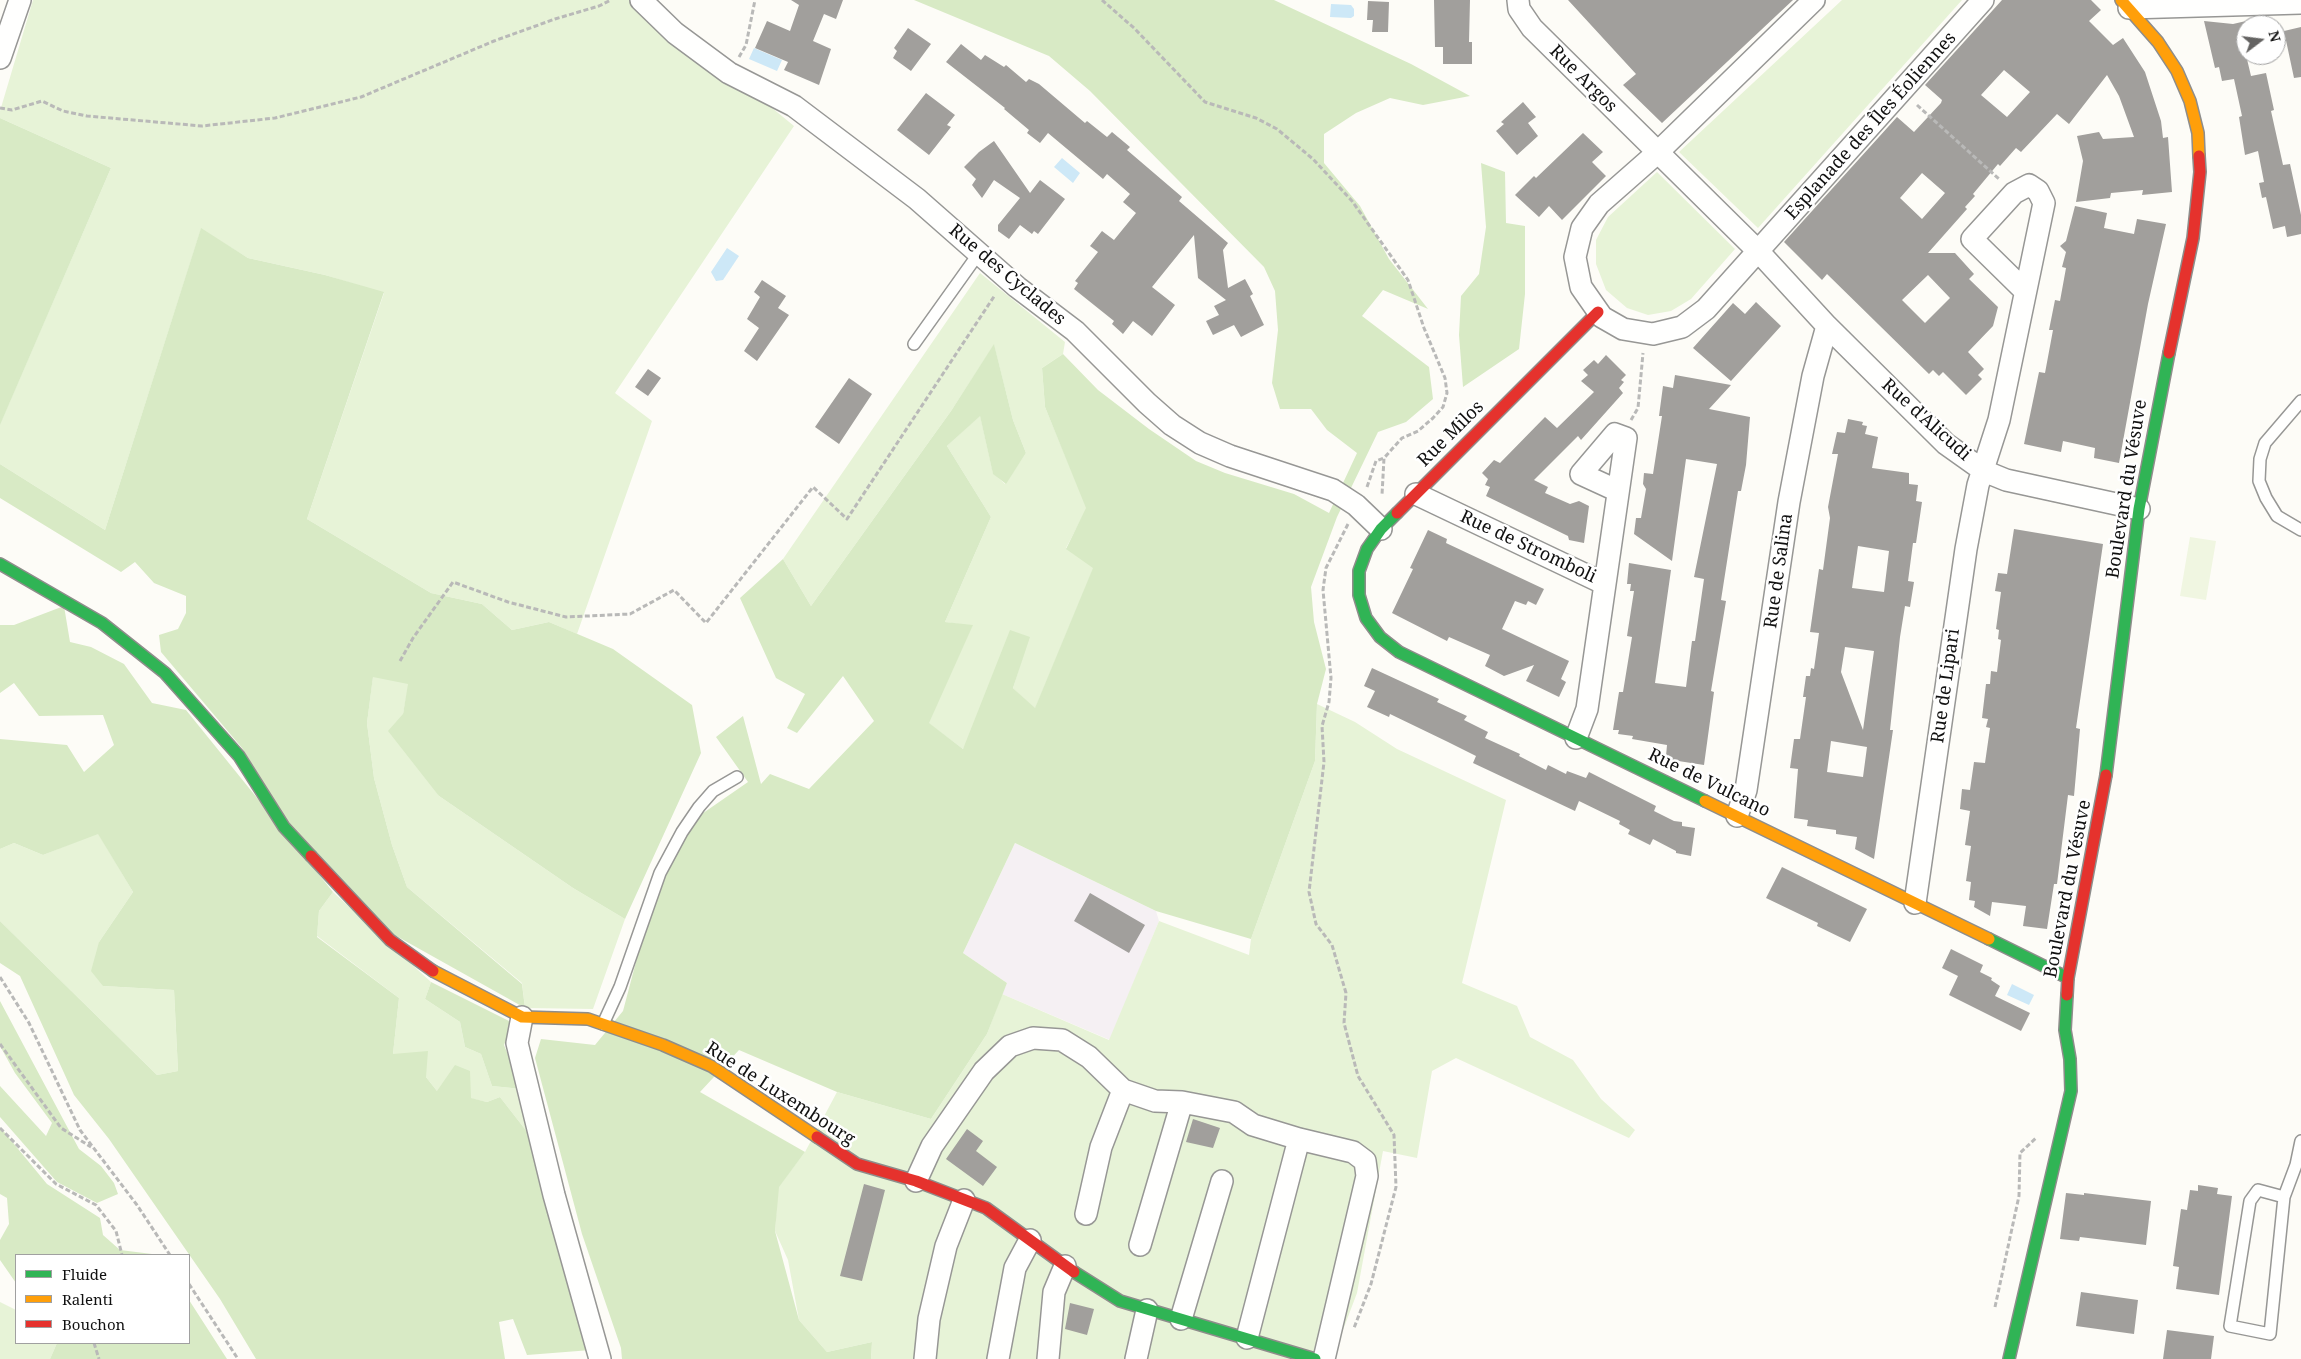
<!DOCTYPE html>
<html>
<head>
<meta charset="utf-8">
<style>
  body { margin:0 }
  #map { position:relative; width:2301px; height:1359px; overflow:hidden; background:#fdfcf7; font-family:"Noto Serif",serif }
  canvas { display:block }
  .legend { position:absolute; left:15px; top:1254px; width:175px; height:90px; box-sizing:border-box; background:#fff; border:1px solid #a0a0a0; margin:0; padding:6px 9px; list-style:none; font-size:15px; color:#111 }
  .legend li { display:flex; align-items:center; gap:10px; height:25px }
  .legend b { width:25px; border:1px solid #a0a0a0 }
  .north { position:absolute; left:2236px; top:15px; width:50px; height:50px; box-sizing:border-box; background:#fff; border:1px solid #a0a0a0; border-radius:50%; rotate:75deg; font-size:14px; font-weight:700; line-height:20px; text-align:center; color:#111 }
  .north::after { content:''; display:block; margin:auto; width:18px; height:22px; background:#646362; clip-path:polygon(50% 0,100% 100%,50% 72%,0 100%) }
</style>
</head>
<body>
<div id="map">
<canvas width="2301" height="1359"></canvas>
<ul class="legend">
<li><b style="height:6px;background:#30b455"></b>Fluide</li>
<li><b style="height:6px;background:#ff9f0a"></b>Ralenti</li>
<li><b style="height:6px;background:#e5322d"></b>Bouchon</li>
</ul>
<div class="north">N</div>
</div>
<script>
const context = document.querySelector('canvas').getContext('2d');
context.lineJoin = 'round';
function fill(path, color) {
  context.fillStyle = color;
  context.fill(path, 'evenodd');
}
function shape(rows) {
  const path = new Path2D();
  for (const r of rows) {
    path.moveTo(r[0], r[1]);
    for (let i = 2; i < r.length; i += 2) path.lineTo(r[i], r[i + 1]);
  }
  return path;
}
function stroke(path, color, width, dash) {
  context.strokeStyle = color;
  context.lineWidth = width;
  context.lineCap = dash ? 'butt' : 'round';
  context.setLineDash(dash || []);
  context.stroke(path);
}
function label(font, color, halo, rows, align = 'center') {
  context.font = font + ' "Noto Serif",serif';
  context.lineWidth = 5;
  context.setLineDash([]);
  context.textBaseline = 'middle';
  context.strokeStyle = halo;
  context.fillStyle = color;
  for (const [text, x, y, turn = 0] of rows) {
    context.save();
    context.translate(x, y);
    context.rotate((+turn || 0) * Math.PI / 180);
    context.textAlign = isNaN(turn) ? turn : align;
    if (halo) context.strokeText(text, 0, 0);
    context.fillText(text, 0, 0);
    context.restore();
  }
}
const industrial = shape([
  [1015,843,1156,911,1159,921,1110,1040,1002,994,1007,983,963,953]
]);
const green = shape([
  [33,0,641,0,794,126,615,393,652,421,577,634,549,622,512,630,482,604,431,593,307,519,384,293,325,275,248,258,201,229,105,530,0,464,0,424,111,168,0,118,0,111],
  [1842,0,1962,0,1758,228,1679,152],
  [1657,172,1735,249,1691,299,1671,311,1648,315,1627,308,1606,290,1596,264,1596,240,1608,217],
  [980,273,1065,342,1063,354,1042,368,1045,407,1087,508,1066,548,1094,567,1035,709,1013,688,1029,637,963,749,928,723,972,626,945,622,991,517,947,446,980,415,993,473,1005,484,1026,453,1013,420,994,345,951,411,811,606,783,559],
  [373,676,409,683,403,714,439,796,573,888,625,919,593,1009,525,1008,522,983,407,887,392,845,374,778,367,723],
  [1317,704,1355,722,1397,749,1506,800,1462,983,1517,1006,1530,1037,1573,1060,1601,1099,1635,1130,1629,1138,1456,1058,1432,1071,1417,1158,1383,1151,1357,1293,1332,1359,871,1359,872,1342,827,1352,799,1320,788,1260,775,1231,778,1187,805,1152,837,1092,931,1119,987,1034,1002,994,1109,1040,1159,921,1249,955,1251,939,1315,761],
  [98,833,133,892,99,942,103,986,174,990,178,1071,157,1075,0,921,0,849,14,843,43,855],
  [333,892,431,982,425,999,460,1022,465,1047,481,1054,492,1086,522,1089,528,1133,500,1097,487,1102,437,1091,426,1077,393,1054,399,998,317,936,319,911],
  [0,1302,16,1310,16,1343,57,1343,50,1359,0,1359]
]);
const forest = shape([
  [914,0,1274,0,1411,64,1470,96,1423,105,1390,98,1356,113,1324,134,1324,163,1360,206,1389,259,1428,309,1383,290,1362,316,1429,367,1433,399,1406,422,1378,432,1337,517,1311,587,1314,622,1326,669,1317,704,1315,761,1251,939,1156,911,1015,843,963,953,1007,983,987,1034,931,1119,837,1092,739,1050,700,1092,805,1152,779,1187,775,1231,799,1320,827,1352,872,1342,871,1359,622,1359,621,1348,582,1234,535,1058,541,1039,595,1045,623,1011,650,909,675,851,696,818,748,782,716,737,743,716,761,784,770,774,809,789,874,721,843,676,797,733,787,728,805,694,776,678,740,598,783,559,811,606,951,411,994,344,1013,420,1026,453,1006,484,993,474,980,416,947,446,991,517,945,622,973,625,929,723,963,749,1010,630,1030,637,1013,688,1035,708,1093,568,1066,549,1086,508,1045,407,1042,368,1063,354,1098,390,1149,429,1196,461,1225,473,1294,494,1329,513,1357,453,1327,430,1311,409,1280,409,1272,383,1278,330,1275,291,1264,267,1090,91,1049,56],
  [0,118,111,168,0,425],
  [1481,163,1505,172,1506,223,1525,226,1525,294,1519,349,1463,387,1459,335,1461,296,1479,274,1486,227],
  [201,228,248,258,325,275,384,292,307,519,431,593,482,604,512,630,549,622,613,649,692,705,701,753,625,919,573,888,439,796,388,731,403,714,408,684,373,677,367,723,374,778,392,845,407,887,522,984,525,1008,391,933,286,821,242,748,161,652,159,635,178,629,186,613,186,596,154,583,135,562,121,572,0,498,0,464,105,530],
  [64,606,70,642,91,647,124,664,152,703,186,710,333,892,319,911,317,937,399,998,393,1054,428,1051,426,1077,437,1091,455,1065,470,1071,471,1098,487,1102,500,1097,528,1133,591,1350,527,1355,513,1319,499,1322,505,1359,256,1359,220,1299,109,1139,74,1095,20,976,0,963,0,921,157,1075,178,1071,174,990,103,986,91,971,99,942,133,892,98,834,43,855,14,843,0,849,0,739,67,745,84,772,114,745,103,715,39,716,14,683,0,693,0,625,14,625],
  [431,982,513,1023,504,1045,522,1089,492,1086,481,1054,465,1047,460,1022,425,999],
  [0,1001,79,1149,101,1166,114,1183,118,1194,97,1203,57,1182,0,1117,0,1086,46,1136,52,1123,15,1073,0,1046],
  [0,1127,47,1184,100,1218,103,1235,120,1250,160,1255,16,1255,16,1283,0,1260,0,1240,9,1224,7,1198,0,1194],
  [189,1300,227,1359,50,1359,57,1343,189,1343]
]);
const pitch = shape([
  [2190,537,2216,541,2206,600,2180,596]
]);
const water = shape([
  [1331,4,1351,5,1354,9,1354,16,1351,18,1330,17],
  [754,48,782,60,777,71,749,59],
  [1062,158,1080,173,1073,183,1054,167],
  [727,248,739,256,723,280,716,281,711,272],
  [2012,984,2034,995,2029,1005,2007,995]
]);
const building = shape([
  [791,0,843,0,836,19,824,14,813,41,831,49,819,85,784,70,788,62,755,48,767,21,790,31,799,5],
  [1434,0,1470,0,1469,42,1472,42,1472,64,1443,64,1443,47,1435,47],
  [1568,0,1793,0,1662,123,1623,85,1636,74],
  [2002,0,2091,0,2101,10,2089,21,2113,45,2123,38,2145,72,2161,121,2163,138,2168,137,2172,192,2142,195,2143,190,2111,193,2110,198,2076,202,2083,161,2077,136,2099,132,2103,139,2134,137,2119,96,2107,75,2069,124,2057,114,2021,152,2016,148,2000,166,1998,164,1973,194,1975,196,1965,207,1967,209,1928,253,1955,253,1974,274,1969,279,1998,307,1993,326,1968,352,1984,369,1978,375,1982,379,1966,395,1943,372,1939,376,1933,370,1929,374,1827,274,1822,280,1784,242,1897,117,1914,132,1941,103,1942,100,1925,85],
  [2004,70,2030,92,2007,117,1981,95],
  [1922,173,1945,193,1922,219,1900,198],
  [1928,275,1950,298,1925,323,1902,300],
  [1368,1,1389,2,1388,32,1372,32,1373,20,1367,20],
  [2204,21,2233,24,2246,21,2246,55,2251,76,2266,73,2274,110,2271,111,2283,165,2290,164,2301,215,2301,234,2287,237,2285,226,2273,229,2266,197,2262,198,2259,183,2264,182,2258,151,2245,155,2239,117,2242,116,2234,79,2222,81,2219,67,2215,68],
  [2301,27,2301,77,2294,78,2284,31],
  [908,28,931,44,911,71,893,58,897,51,894,48],
  [961,44,981,60,985,55,1004,67,1006,65,1026,82,1029,79,1039,84,1085,123,1087,121,1107,137,1112,132,1130,147,1127,150,1182,197,1179,201,1228,243,1223,250,1228,288,1245,279,1253,294,1250,296,1264,325,1241,337,1234,325,1213,335,1206,321,1219,315,1214,306,1226,300,1198,278,1194,235,1152,287,1175,305,1152,336,1133,321,1123,334,1112,324,1114,321,1074,289,1078,283,1075,281,1098,252,1090,246,1102,231,1114,240,1136,213,1123,202,1130,194,1107,174,1103,179,1048,133,1040,143,1027,133,1029,130,1004,109,1005,108,946,62],
  [926,93,955,115,947,125,951,127,929,155,897,130],
  [1523,102,1536,117,1528,123,1538,136,1517,155,1496,131,1504,124,1501,122],
  [1583,133,1603,152,1592,162,1606,176,1562,220,1549,206,1539,217,1515,195,1534,176,1536,178],
  [994,141,1030,193,1040,180,1065,199,1038,234,1034,231,1032,234,1020,225,1009,239,998,231,998,225,1020,198,994,180,982,198,972,185,976,179,964,167,979,152],
  [2075,206,2107,213,2104,228,2134,234,2137,219,2166,224,2148,304,2119,463,2094,458,2095,448,2063,441,2061,452,2024,444,2039,372,2045,373,2053,330,2049,330,2055,300,2060,301,2066,268,2062,267,2066,252,2060,246,2066,241],
  [762,280,786,296,778,308,789,315,757,361,744,351,759,328,747,319,760,297,754,292],
  [1756,302,1781,326,1731,381,1693,348,1733,303,1745,314],
  [1606,355,1626,375,1621,380,1624,382,1619,388,1623,393,1581,440,1578,436,1534,480,1548,487,1545,493,1570,504,1579,501,1589,506,1584,543,1569,540,1568,536,1486,496,1490,487,1485,485,1488,479,1482,473,1494,460,1500,463,1545,417,1557,428,1594,392,1581,381,1588,375,1583,370,1594,360,1598,364],
  [648,369,661,378,648,396,635,387],
  [1675,375,1731,385,1709,409,1750,417,1746,465,1741,491,1738,491,1721,600,1726,601,1711,691,1714,692,1704,765,1672,760,1666,756,1667,745,1632,739,1633,736,1618,734,1619,730,1613,730,1619,692,1623,692,1632,637,1627,636,1634,591,1630,591,1631,584,1627,584,1629,563,1671,570,1655,683,1686,687,1692,641,1695,641,1704,579,1694,577,1717,464,1686,459,1672,561,1634,534,1636,518,1641,518,1646,489,1643,484,1644,473,1653,474,1662,416,1659,416,1663,386,1673,388],
  [849,378,872,394,839,444,815,427],
  [1848,419,1863,422,1862,425,1867,426,1865,434,1878,437,1872,468,1909,473,1909,484,1918,485,1916,501,1922,502,1916,543,1913,543,1908,581,1914,582,1910,607,1905,606,1900,637,1890,730,1893,730,1874,859,1855,849,1857,837,1836,834,1836,830,1807,826,1808,820,1794,818,1798,769,1790,768,1794,739,1800,739,1806,697,1803,697,1806,676,1810,676,1811,668,1814,669,1819,633,1810,632,1819,569,1823,570,1830,518,1828,507,1838,454,1832,454,1837,432,1845,433],
  [1858,546,1889,551,1884,592,1852,588],
  [1845,647,1874,651,1863,730,1841,672],
  [1831,741,1867,747,1863,777,1827,772],
  [2014,529,2103,544,2076,728,2080,729,2074,796,2068,795,2057,884,2054,884,2047,929,2023,926,2026,906,1992,902,1990,916,1974,907,1975,901,1969,900,1971,882,1966,881,1971,846,1965,845,1970,811,1960,809,1962,789,1970,790,1974,762,1985,763,1990,728,1986,727,1988,719,1982,718,1986,684,1990,684,1991,671,1997,672,2001,640,1998,639,1999,630,1996,629,2001,592,1995,591,1998,573,2007,574],
  [1428,530,1447,539,1446,543,1544,589,1536,605,1528,601,1526,605,1515,601,1502,629,1569,661,1561,679,1566,682,1559,697,1526,681,1534,665,1504,676,1485,666,1490,655,1449,637,1447,641,1392,613,1413,569,1410,568],
  [1372,668,1439,699,1437,702,1467,716,1464,720,1488,732,1485,738,1520,754,1519,756,1546,770,1548,765,1566,774,1567,771,1586,778,1589,772,1656,806,1654,811,1674,821,1682,822,1682,826,1695,828,1691,856,1676,853,1676,851,1653,839,1650,845,1628,834,1630,830,1619,824,1620,821,1579,801,1575,811,1473,763,1476,756,1448,742,1390,714,1389,717,1367,707,1375,691,1364,686],
  [1782,867,1867,909,1850,942,1817,926,1818,923,1766,898],
  [1090,893,1145,925,1129,953,1074,921],
  [1951,949,1983,965,1980,972,1992,978,1991,980,2000,986,1995,996,2030,1013,2021,1031,1949,995,1958,976,1942,968],
  [1193,1119,1220,1128,1213,1148,1186,1142],
  [967,1129,983,1141,976,1151,997,1167,983,1186,946,1159],
  [864,1184,885,1190,862,1281,840,1276],
  [2198,1185,2218,1188,2217,1194,2232,1196,2219,1295,2176,1289,2179,1267,2173,1266,2181,1209,2187,1210,2190,1190,2198,1191],
  [2066,1193,2084,1195,2084,1193,2151,1201,2146,1245,2080,1237,2079,1241,2060,1239],
  [2081,1292,2138,1300,2134,1334,2076,1326],
  [1070,1303,1094,1309,1087,1335,1065,1329],
  [2167,1330,2214,1336,2211,1359,2163,1359]
]);
const path = shape([
  [1102,0,1134,28,1205,102,1256,118,1277,129,1313,159,1352,201,1408,280,1424,328,1445,378,1447,393,1443,407,1433,418,1418,431,1402,438,1384,458,1382,495],
  [739,57,746,45,755,0],
  [1917,105,1999,179],
  [0,108,12,110,42,101,63,111,87,116,202,126,275,118,361,97,494,41,555,19,599,6,611,0],
  [1631,420,1638,408,1643,353],
  [1367,487,1376,461,1384,458],
  [1348,524,1326,568,1323,590,1331,678,1329,702,1322,726,1324,762,1309,892,1316,924,1332,945,1346,993,1344,1023,1358,1076,1394,1135,1396,1187,1371,1284,1354,1328],
  [400,661,413,638,453,582,508,602,566,617,630,614,674,590,706,623,813,487,847,519,995,295],
  [0,977,29,1023,80,1130,137,1205,170,1255],
  [0,1044,61,1128,91,1147],
  [0,1128,56,1184,96,1205,116,1231,122,1255],
  [189,1284,238,1359],
  [1995,1307,2019,1196,2020,1153,2036,1138],
  [94,1343,99,1359]
]);
const lane = shape([
  [914,344,979,253],
  [2301,401,2265,443,2260,459,2259,481,2266,498,2277,516,2301,530],
  [603,1024,620,987,660,873,682,832,699,807,713,791,737,777],
  [2284,1197,2258,1190,2250,1201,2230,1326,2270,1334,2284,1197,2296,1165,2301,1141]
]);
const street = shape([
  [641,0,675,33,729,73,794,106,917,199,1017,287,1075,331,1147,403,1172,425,1200,443,1230,456,1333,490,1356,505,1381,529],
  [1518,0,1519,9,1532,28,1758,251,1827,326,1946,444,1984,471,2006,480,2139,509],
  [1814,0,1657,153,1599,204,1582,228,1575,257,1581,287,1602,317,1623,329,1653,334,1682,327,1706,309,1983,0],
  [2129,8,2301,3],
  [0,58,20,0],
  [1416,494,1605,584,1587,709,1576,738],
  [1605,584,1626,438,1615,434,1581,474,1618,491],
  [1737,816,1746,790,1789,502,1813,376,1827,326],
  [1915,903,1966,549,1978,485,1999,420,2044,203,2038,191,2029,185,2014,193,1972,239,2025,291],
  [522,1017,517,1043,554,1195,600,1359],
  [916,1181,932,1146,984,1071,1010,1046,1033,1038,1062,1040,1089,1057,1123,1090],
  [1086,1214,1101,1147,1123,1090,1155,1101,1182,1102,1234,1112,1253,1125,1299,1139,1353,1152,1365,1161,1367,1176,1324,1359],
  [1140,1245,1182,1102],
  [1181,1319,1222,1181],
  [1247,1338,1299,1139],
  [925,1359,929,1319,946,1246,964,1200],
  [998,1359,1015,1268,1030,1240],
  [1048,1359,1054,1292,1065,1266],
  [1136,1359,1147,1310]
]);
const fast = shape([
  [1397,513,1381,529,1367,549,1359,571,1359,595,1366,618,1380,637,1399,652,1705,801],
  [0,564,102,623,165,673,239,756,284,827,311,856],
  [2106,775,2139,509,2169,353],
  [1989,939,2068,978],
  [1074,1272,1120,1301,1315,1359],
  [2009,1359,2071,1091,2070,1059,2065,1030,2067,995]
]);
const slow = shape([
  [2121,0,2158,42,2177,71,2190,101,2198,133,2199,156],
  [1705,801,1989,939],
  [433,971,522,1017,588,1019,663,1045,711,1066,817,1137]
]);
const jam = shape([
  [2169,353,2193,238,2200,172,2199,156],
  [1397,513,1598,312],
  [311,856,390,940,433,971],
  [2067,995,2068,978,2106,775],
  [817,1137,857,1164,916,1181,986,1208,1074,1272]
]);
const streetNames = [
  ["Rue Argos",1583,79,45],
  ["Esplanade des Îles Éoliennes",1871,126,-48],
  ["Rue des Cyclades",1007,275,40],
  ["Rue d'Alicudi",1926,420,42],
  ["Rue Milos",1451,434,-45],
  ["Boulevard du Vésuve",2127,489,-81],
  ["Rue de Stromboli",1528,547,25],
  ["Rue de Salina",1779,571,-82],
  ["Rue de Lipari",1946,686,-82],
  ["Rue de Vulcano",1709,783,26],
  ["Boulevard du Vésuve",2068,889,-79],
  ["Rue de Luxembourg",780,1094,33]
];
fill(industrial, '#f5f0f3');
fill(green, '#e7f3d7');
fill(forest, '#d8eac5');
fill(pitch, '#f0f6e1');
fill(water, '#cde8f7');
fill(building, '#a19f9c');
stroke(lane, '#979795', 14);
stroke(street, '#979795', 24);
stroke(fast, '#8e8d8b', 14);
stroke(slow, '#8e8d8b', 14);
stroke(jam, '#8e8d8b', 14);
stroke(path, '#b9b9b8', 3, [5, 2.5]);
stroke(lane, '#fffffe', 11);
stroke(street, '#fffffe', 21);
stroke(fast, '#30b455', 11);
stroke(slow, '#ff9f0a', 11);
stroke(jam, '#e5322d', 11);
label('18px', '#111', '#fff', streetNames);
</script>
</body>
</html>
